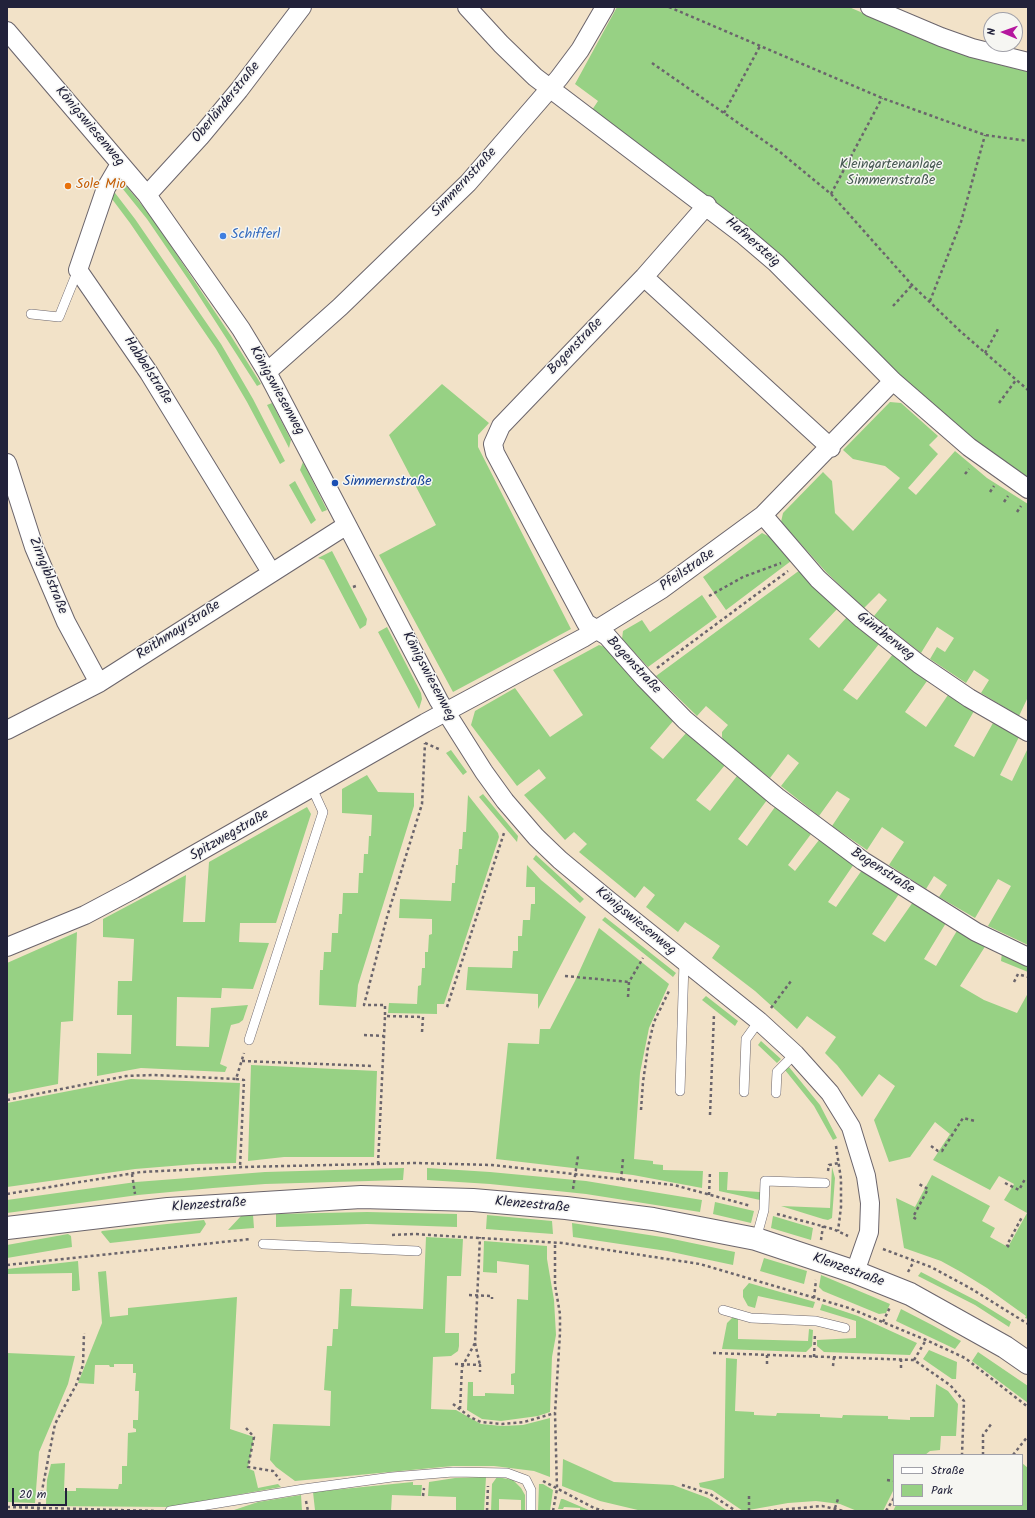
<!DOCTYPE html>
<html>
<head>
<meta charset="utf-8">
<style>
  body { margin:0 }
  #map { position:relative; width:1035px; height:1518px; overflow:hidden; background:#f2e2c8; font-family:Kalam,sans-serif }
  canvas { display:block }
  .frame { position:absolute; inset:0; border:8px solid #22223b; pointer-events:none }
  .legend { position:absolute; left:893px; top:1454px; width:130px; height:52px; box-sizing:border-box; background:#f6f6f2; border:1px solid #a1a1a9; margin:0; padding:5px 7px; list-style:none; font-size:12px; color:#22223b }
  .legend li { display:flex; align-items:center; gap:8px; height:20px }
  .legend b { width:20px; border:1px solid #a1a1a9 }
  .north { position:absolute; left:983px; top:12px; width:40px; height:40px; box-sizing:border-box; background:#f6f6f2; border:1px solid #a1a1a9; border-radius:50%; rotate:272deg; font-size:11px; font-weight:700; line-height:16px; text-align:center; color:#22223b }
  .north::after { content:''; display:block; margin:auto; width:14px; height:18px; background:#b5179e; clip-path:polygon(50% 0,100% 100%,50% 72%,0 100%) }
  .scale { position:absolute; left:12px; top:1488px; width:55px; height:18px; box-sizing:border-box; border:2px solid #22223b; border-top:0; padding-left:5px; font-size:12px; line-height:14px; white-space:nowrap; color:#22223b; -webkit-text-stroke:3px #f6f6f2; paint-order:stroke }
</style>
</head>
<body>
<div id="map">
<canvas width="1035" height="1518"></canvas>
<div class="frame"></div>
<ul class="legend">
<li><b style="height:5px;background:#fff"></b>Straße</li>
<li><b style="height:11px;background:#97d184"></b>Park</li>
</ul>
<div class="north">N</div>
<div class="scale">20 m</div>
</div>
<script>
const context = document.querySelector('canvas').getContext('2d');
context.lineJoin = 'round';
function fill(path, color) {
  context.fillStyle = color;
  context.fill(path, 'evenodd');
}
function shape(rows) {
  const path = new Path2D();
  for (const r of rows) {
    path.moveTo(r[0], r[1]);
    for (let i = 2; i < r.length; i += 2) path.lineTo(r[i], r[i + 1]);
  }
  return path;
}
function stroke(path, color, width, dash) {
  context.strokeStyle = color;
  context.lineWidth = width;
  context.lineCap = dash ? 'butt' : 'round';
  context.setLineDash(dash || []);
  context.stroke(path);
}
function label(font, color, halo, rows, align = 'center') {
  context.font = font + ' Kalam,sans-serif';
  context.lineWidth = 3;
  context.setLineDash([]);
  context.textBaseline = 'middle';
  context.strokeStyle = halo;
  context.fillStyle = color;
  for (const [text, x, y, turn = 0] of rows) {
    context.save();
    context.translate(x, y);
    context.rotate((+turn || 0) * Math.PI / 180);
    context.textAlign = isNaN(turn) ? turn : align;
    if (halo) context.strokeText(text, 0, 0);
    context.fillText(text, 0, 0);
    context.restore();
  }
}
const green = shape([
  [617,7,849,7,939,46,973,58,1028,72,1028,481,1000,461,898,376,749,228,592,110,598,101,575,84],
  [122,181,151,216,231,336,261,384,257,386,190,282,147,219,118,183],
  [112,189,135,219,221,344,253,399,285,461,280,464,247,402,216,349,130,223,109,195],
  [442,384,489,423,478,435,478,447,571,629,453,692,379,555,436,525,389,435],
  [890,402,901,403,938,436,929,445,938,454,908,488,916,495,955,451,987,478,1028,504,1028,697,1019,716,981,693,989,680,974,670,966,683,930,659,937,647,945,652,954,638,937,627,921,653,874,616,887,600,879,593,864,608,827,573,781,522,783,513,823,472,832,481,835,513,853,531,900,478,885,466,853,459,843,450],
  [272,403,291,440,289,448,267,405],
  [303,462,327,510,322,512,300,470],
  [295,481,316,520,311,524,289,485],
  [762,533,770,537,791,561,726,610,703,577],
  [332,551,367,619,366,625,360,629,324,560,318,558],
  [800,570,838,608,809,639,819,648,847,617,879,644,843,690,857,700,893,654,927,681,905,712,926,727,948,695,974,711,954,746,974,757,993,723,1019,737,1000,775,1012,781,1028,748,1028,945,988,926,1011,886,998,879,975,918,939,897,947,885,934,876,926,889,889,865,904,842,882,827,867,850,832,826,850,799,837,791,819,816,781,786,799,763,788,754,770,778,724,741,722,737,722,732,728,725,706,706,697,716,656,676],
  [702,595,717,617,648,667,622,639,623,631,642,620,650,632],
  [387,627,421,693,422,699,419,709,378,632],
  [599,645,605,647,674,720,650,748,663,759,687,732,725,765,696,800,710,811,737,776,767,800,738,839,747,846,775,807,811,834,788,865,795,871,819,840,854,864,828,902,836,907,862,870,899,894,872,934,885,942,913,902,946,923,924,959,936,966,958,929,986,945,960,986,984,1000,1017,1013,1028,993,1028,1319,1025,1318,1026,1316,987,1288,961,1272,941,1261,904,1248,896,1198,915,1207,932,1175,990,1206,982,1221,995,1228,990,1237,1008,1247,1027,1213,1004,1200,1014,1184,999,1176,990,1190,933,1160,950,1134,935,1122,910,1157,889,1162,874,1120,895,1086,879,1074,862,1097,837,1065,825,1053,836,1037,807,1016,797,1029,755,991,712,958,720,946,685,922,678,932,646,907,655,895,644,886,635,898,579,852,587,844,574,832,565,840,524,795,546,778,539,769,517,786,471,725,475,711,515,688,550,737,583,715,553,670],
  [451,750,467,772,463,775,446,753],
  [367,775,378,792,414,793,414,806,358,985,356,1007,319,1005,320,970,323,970,324,952,331,952,332,933,338,933,339,914,342,914,343,893,358,893,359,873,363,873,364,854,368,854,369,836,371,836,372,815,342,813,342,789],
  [483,794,518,836,517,842,479,797],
  [468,795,498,833,499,837,444,1004,437,1004,437,1014,388,1013,389,1003,417,1004,418,986,421,985,422,968,425,968,425,952,428,952,429,935,432,934,432,919,399,918,400,899,451,901,452,883,455,883,456,865,458,865,459,849,462,849,463,832,466,832],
  [307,807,311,814,276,923,240,923,239,942,269,943,253,989,222,988,221,998,177,997,176,1046,209,1047,211,1008,248,1005,243,1020,239,1023,231,1025,220,1064,227,1067,225,1072,141,1068,97,1076,97,1053,131,1054,132,1015,117,1015,118,981,132,981,134,939,103,937,103,919,186,875,183,922,205,922,209,862],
  [536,855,584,899,580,903,533,859],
  [527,865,541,880,586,917,538,1009,538,994,466,990,468,967,512,968,513,951,518,951,518,936,522,936,523,920,530,920,531,904,535,904,535,887,526,887],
  [605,917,676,973,673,977,602,920],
  [599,928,669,984,649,1028,640,1073,634,1159,653,1161,653,1164,663,1165,663,1170,703,1171,702,1188,633,1175,496,1159,508,1043,539,1044,540,1029,550,1029,575,981],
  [77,932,73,1021,61,1022,58,1084,7,1094,7,963],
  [1002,953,1028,965,1028,972,1001,961],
  [706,996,738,1021,735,1026,702,1000],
  [761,1041,781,1059,777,1063,758,1045],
  [251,1065,377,1071,374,1157,284,1157,248,1161],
  [789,1067,820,1105,837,1138,833,1140,814,1106,785,1070],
  [131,1079,240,1083,236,1163,196,1164,135,1169,7,1187,7,1103],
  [832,1167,835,1178,832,1218,828,1220,823,1219,781,1206,830,1208],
  [404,1168,403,1180,265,1184,213,1188,138,1195,7,1213,7,1200,136,1182,265,1172],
  [427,1168,490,1172,586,1181,702,1200,700,1212,586,1194,490,1184,427,1180],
  [719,1172,728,1172,727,1190,760,1192,760,1200,719,1191],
  [715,1202,754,1211,751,1223,713,1214],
  [367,1212,457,1214,457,1227,367,1224,276,1227,276,1214],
  [253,1215,254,1228,228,1230,241,1216],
  [487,1215,552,1221,553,1234,486,1229],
  [773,1216,813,1228,811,1240,771,1228],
  [204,1220,206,1224,200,1233,110,1243,101,1232,102,1231],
  [572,1223,668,1238,735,1252,733,1265,667,1251,573,1237],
  [68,1234,71,1236,72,1247,7,1258,7,1245],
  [426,1237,463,1239,461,1276,447,1276,445,1333,459,1333,459,1346,458,1351,451,1356,433,1357,431,1409,456,1410,481,1424,502,1426,523,1425,550,1418,550,1477,534,1471,494,1466,453,1466,295,1481,276,1467,270,1460,273,1424,330,1426,331,1391,324,1390,327,1346,332,1346,333,1329,338,1329,340,1289,352,1289,351,1306,423,1309],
  [484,1241,547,1246,547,1259,554,1300,556,1335,552,1357,550,1412,538,1416,501,1421,482,1419,467,1410,468,1382,473,1382,473,1396,485,1396,485,1393,514,1394,514,1385,511,1385,511,1374,515,1373,517,1299,528,1300,529,1265,497,1261,497,1273,483,1272],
  [764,1258,807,1271,804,1284,760,1271],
  [78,1261,80,1290,76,1291,72,1291,72,1273,7,1274,7,1269],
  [106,1271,110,1317,128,1315,128,1308,237,1297,230,1429,254,1437,248,1467,247,1468,254,1471,258,1488,278,1484,281,1487,169,1507,48,1506,46,1504,47,1480,51,1464,65,1463,64,1491,76,1491,76,1488,118,1489,119,1484,122,1484,122,1466,127,1466,128,1433,136,1432,136,1429,133,1428,133,1420,138,1420,139,1391,135,1391,136,1373,133,1373,133,1364,114,1364,114,1367,110,1367,109,1365,95,1365,94,1384,78,1383,102,1323,98,1272],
  [921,1272,977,1301,1011,1322,1009,1327,975,1305,918,1276],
  [821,1275,890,1304,886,1313,879,1314,823,1291,819,1287],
  [749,1283,815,1302,813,1308,758,1296,755,1308,748,1306,743,1297,743,1290],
  [822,1304,858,1316,917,1343,910,1355,824,1352,817,1346,817,1340,856,1338,856,1321,820,1310],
  [901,1309,932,1325,961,1341,955,1349,896,1321],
  [733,1317,738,1317,738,1339,808,1341,809,1329,813,1330,812,1346,806,1352,722,1349,727,1323],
  [929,1350,957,1362,956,1379,952,1379,923,1359],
  [978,1352,1028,1386,1028,1403,972,1361],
  [7,1353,75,1356,68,1384,39,1452,35,1503,7,1502],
  [726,1358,737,1359,735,1411,754,1412,754,1415,776,1416,777,1413,820,1414,820,1417,842,1418,843,1415,888,1416,888,1419,910,1420,910,1417,934,1417,936,1384,948,1391,958,1404,956,1436,941,1436,940,1450,930,1451,925,1455,894,1455,894,1489,883,1511,857,1511,840,1504,816,1501,788,1503,743,1511,712,1490,700,1487,699,1483,724,1478],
  [563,1459,614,1482,673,1485,708,1498,728,1511,642,1511,600,1501,562,1486],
  [1022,1463,1028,1468,1028,1511,893,1511,896,1505,1022,1505],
  [486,1477,484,1511,456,1511,456,1497,428,1496,429,1482,455,1478],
  [497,1477,513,1480,521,1488,525,1495,525,1511,521,1511,521,1500,499,1499,499,1511,491,1511,492,1484],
  [413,1482,413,1485,422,1485,421,1496,392,1495,391,1511,311,1511,315,1510,313,1492],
  [539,1484,543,1484,553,1490,550,1511,538,1511],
  [301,1495,302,1511,231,1511,258,1502],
  [561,1499,563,1499,591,1511,580,1511,580,1508,564,1507,563,1509,558,1509]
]);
const path = shape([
  [669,7,882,98,985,135,1028,141],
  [652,63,780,152,831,194,912,285,960,331,1028,390],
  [724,113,760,46],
  [831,194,882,98],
  [930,301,961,222,985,135],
  [893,306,912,285],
  [985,353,998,329],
  [999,403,1016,380],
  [965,474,969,469],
  [990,492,994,486],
  [1004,502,1008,496],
  [1017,512,1021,506],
  [353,587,356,586],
  [709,596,743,577,781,563],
  [657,668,788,571],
  [425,743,441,750],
  [1021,975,1028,977],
  [565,976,629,982],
  [1014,982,1018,974],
  [628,997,629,982,643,958],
  [447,1007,504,833],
  [771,1008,791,981],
  [422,1032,423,1017,385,1016,385,1005,364,1005,387,917,422,804,425,743],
  [364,1035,384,1036],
  [242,1061,373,1066],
  [236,1079,244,1080,240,1167],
  [7,1100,126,1076,154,1075,236,1079,244,1053],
  [641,1110,643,1082,648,1047,654,1022,669,991],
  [710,1115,714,1014],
  [836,1146,841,1179,841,1207,838,1231],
  [931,1146,938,1151,942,1151,963,1118,975,1121],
  [378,1164,385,1016],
  [828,1171,829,1165,839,1163],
  [132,1174,135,1194],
  [621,1180,623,1159],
  [1005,1183,1019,1190,1025,1179],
  [573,1189,578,1156],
  [7,1194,141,1172,243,1167,415,1163,492,1165,674,1185,751,1206],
  [709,1195,710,1171],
  [777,1214,833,1229,848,1236],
  [916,1219,913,1217,928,1189,917,1183],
  [392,1235,414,1234,562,1243,700,1264,849,1308,926,1340,965,1358,1028,1407],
  [821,1240,823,1226],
  [1009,1247,1007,1245,1022,1217],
  [883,1249,931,1267,970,1288,1028,1324],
  [7,1265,251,1239],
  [908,1272,914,1261],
  [469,1295,492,1296,492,1299],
  [814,1298,816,1280],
  [883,1322,890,1307],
  [475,1343,480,1365],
  [713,1353,914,1360,950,1385,964,1401,962,1455],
  [814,1357,815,1333],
  [914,1360,926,1340],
  [455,1364,480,1365,480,1372],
  [767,1364,767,1355],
  [833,1366,834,1357],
  [901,1368,901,1359],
  [453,1404,470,1417,481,1422,502,1424,524,1422,555,1413],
  [460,1409,462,1367,475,1343,480,1237],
  [246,1428,254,1437,248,1467,273,1471,280,1480],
  [983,1455,983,1435,992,1423],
  [1013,1455,1028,1436],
  [887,1480,894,1481],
  [543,1481,594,1508,604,1511],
  [682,1485,710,1494,736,1511],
  [423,1496,424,1488],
  [306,1501,308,1511],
  [7,1507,156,1511],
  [835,1508,838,1499],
  [38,1511,55,1424,76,1385,83,1365,84,1333],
  [487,1511,488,1486],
  [553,1511,557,1489,555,1413,560,1333,560,1314,555,1285,555,1243],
  [749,1511,749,1496],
  [768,1511,822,1506,844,1511],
  [886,1511,894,1498]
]);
const service = shape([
  [31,314,59,317,78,270],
  [249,1040,323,812,312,788],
  [680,1091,684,962],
  [744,1092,746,1039,759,1021],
  [776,1093,777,1072,795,1054],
  [756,1239,764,1210,765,1181,825,1183],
  [263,1244,417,1251],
  [723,1310,751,1318,816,1321,845,1328],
  [170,1511,304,1489,392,1477,453,1472,507,1473,526,1480,531,1490,531,1511]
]);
const minor = shape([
  [467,7,501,44,535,77,742,234,776,263,893,381,969,447,1028,489],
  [870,7,941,37,972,48,1028,62],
  [7,31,147,195,241,329,267,372,439,701,484,772,505,801,536,837,560,860,607,899,759,1021,795,1054,830,1093,851,1127,866,1176,870,1203,869,1232,855,1272],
  [120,164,106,188,78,270,149,373,271,572],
  [147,195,200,137,239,90,302,7],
  [707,205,644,277,501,426,493,444,495,453,586,623,607,636,644,678,685,720,777,797,863,861,976,932,1028,957],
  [644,277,831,448],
  [267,372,340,307,468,183,559,78,580,50,605,7],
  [7,463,34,547,66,622,99,683],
  [763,515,818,579,862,619,919,664,969,698,1028,732],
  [7,730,99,683,347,525],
  [7,947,85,915,134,889,425,723,583,638,662,589,763,515,893,381]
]);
const tertiary = shape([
  [7,1228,168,1209,361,1197,473,1200,566,1208,653,1219,756,1239,855,1272,910,1294,1005,1347,1028,1363]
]);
const markers = [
  [68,186,4,"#e8710a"],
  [223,236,4,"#3f7fe0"],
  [335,483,4,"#1a4fb4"]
];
const streetNames = [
  ["Oberländerstraße",227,103,-51],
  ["Königswiesenweg",89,127,50],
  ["Simmernstraße",465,183,-47],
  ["Hafnersteig",752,243,41],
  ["Bogenstraße",576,347,-46],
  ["Habbelstraße",147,371,57],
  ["Königswiesenweg",276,391,61],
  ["Pfeilstraße",688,571,-35],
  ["Zirngiblstraße",47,576,68],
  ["Reithmayrstraße",179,631,-33],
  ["Güntherweg",885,637,38],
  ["Bogenstraße",633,666,47],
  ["Königswiesenweg",428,677,62],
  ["Spitzwegstraße",230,836,-30],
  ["Bogenstraße",882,872,33],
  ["Königswiesenweg",635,922,39],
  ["Klenzestraße",209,1206,-4],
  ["Klenzestraße",532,1206,5],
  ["Klenzestraße",848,1271,20]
];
const parkNames = [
  ["Kleingartenanlage",891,166],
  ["Simmernstraße",891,182]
];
const foodNames = [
  ["Sole Mio",76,186]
];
const shopNames = [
  ["Schifferl",231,236]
];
const transitNames = [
  ["Simmernstraße",343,483]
];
fill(green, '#97d184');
stroke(service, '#6b656c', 10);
stroke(minor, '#6b656c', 20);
stroke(tertiary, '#6b656c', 24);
stroke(path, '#6b656c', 2.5, [3, 3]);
stroke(service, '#fff', 9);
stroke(minor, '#fff', 18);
stroke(tertiary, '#fff', 22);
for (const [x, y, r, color] of markers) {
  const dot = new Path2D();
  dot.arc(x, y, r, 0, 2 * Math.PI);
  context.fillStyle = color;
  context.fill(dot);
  stroke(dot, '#f6f6f2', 1.5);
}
label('14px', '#22223b', '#f6f6f2', streetNames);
label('14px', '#455751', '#f6f6f2', parkNames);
label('14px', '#c56008', '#f6f6f2', foodNames, 'left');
label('14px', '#366cbe', '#f6f6f2', shopNames, 'left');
label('14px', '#164399', '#f6f6f2', transitNames, 'left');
</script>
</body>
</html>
